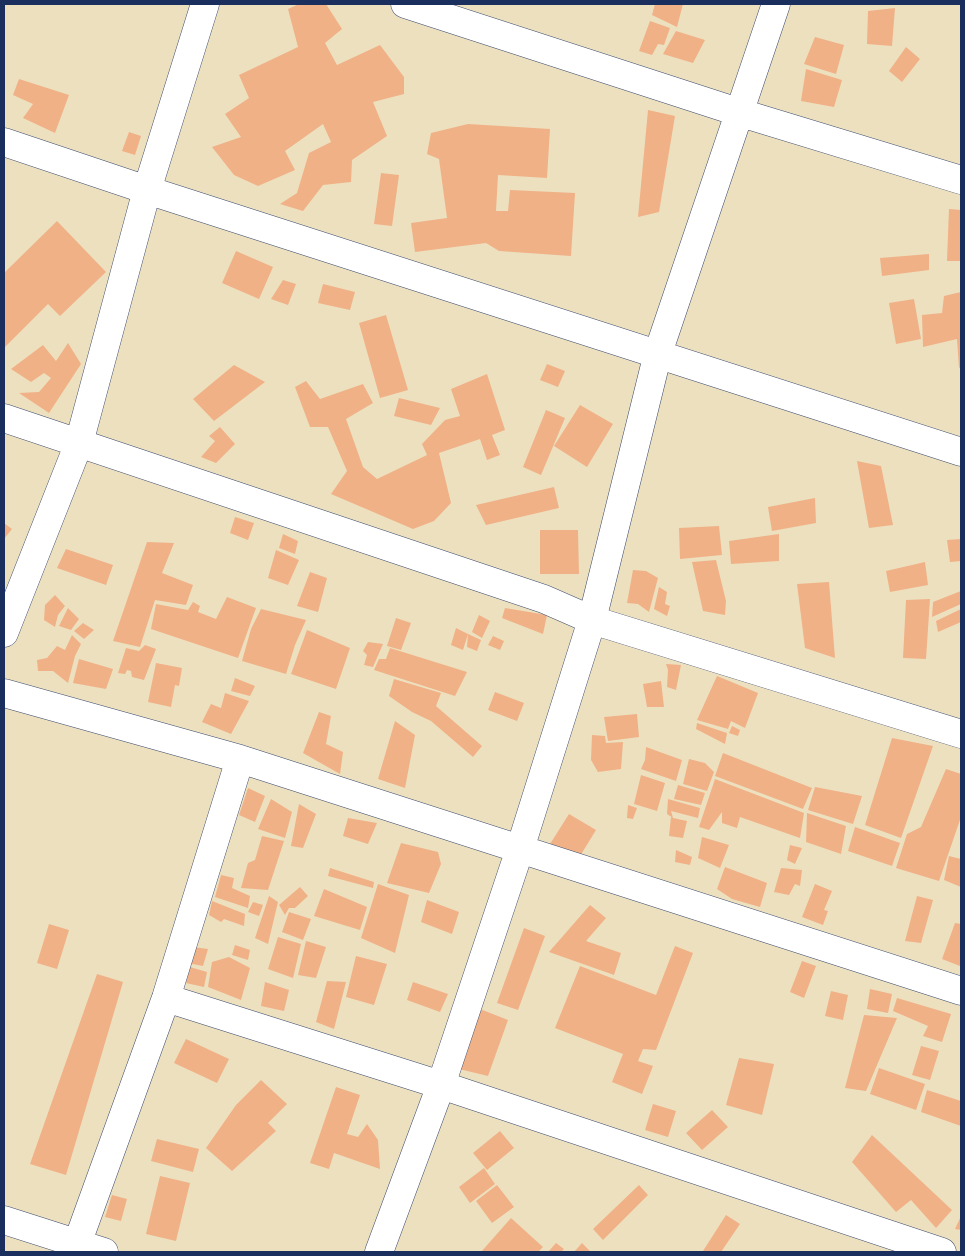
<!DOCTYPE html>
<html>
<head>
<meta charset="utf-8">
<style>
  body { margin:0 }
  #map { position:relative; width:965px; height:1256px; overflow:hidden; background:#ede0bf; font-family:"Old Standard TT",serif }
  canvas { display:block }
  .frame { position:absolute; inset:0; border:5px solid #1b2f5e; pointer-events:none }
</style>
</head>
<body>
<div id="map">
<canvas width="965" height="1256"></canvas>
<div class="frame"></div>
</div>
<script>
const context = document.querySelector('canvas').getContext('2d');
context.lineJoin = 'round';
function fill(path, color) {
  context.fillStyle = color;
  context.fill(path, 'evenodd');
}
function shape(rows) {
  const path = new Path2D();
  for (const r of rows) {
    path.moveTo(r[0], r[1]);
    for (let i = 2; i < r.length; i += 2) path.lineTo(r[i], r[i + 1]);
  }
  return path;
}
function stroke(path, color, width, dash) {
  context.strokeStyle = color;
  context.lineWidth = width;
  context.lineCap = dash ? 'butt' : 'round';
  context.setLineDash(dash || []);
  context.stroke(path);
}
const building = shape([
  [299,4,326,4,342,29,325,43,337,65,380,45,404,77,404,94,373,102,387,136,352,160,351,182,323,185,303,211,280,204,297,193,309,153,331,142,323,124,285,151,295,170,258,186,234,175,212,147,241,137,225,114,249,98,239,75,298,47,288,9],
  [655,4,683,4,677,27,652,15],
  [895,8,892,46,867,44,868,11],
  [650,21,670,28,664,45,658,44,652,55,639,51],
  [676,31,705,40,693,63,663,54],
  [815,37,844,45,836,74,804,64],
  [906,47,920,59,902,82,889,71],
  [806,69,842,80,834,107,801,101],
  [19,79,69,95,55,133,23,118,33,104,13,95],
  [648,110,675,116,659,212,638,217],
  [468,124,550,129,547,178,498,175,496,211,508,211,510,190,575,193,571,256,499,251,486,243,415,252,411,223,447,218,439,159,427,154,431,133],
  [129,132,141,136,135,155,122,151],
  [381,173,399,175,392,226,374,224],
  [949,209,961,210,961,261,947,261],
  [57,221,106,272,60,316,48,304,4,348,4,273],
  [236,251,273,267,259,299,222,283],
  [929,254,929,270,882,276,880,258],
  [283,280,296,284,288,305,271,299],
  [323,284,355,292,350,310,318,303],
  [961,292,961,367,959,368,957,339,923,347,922,315,942,313,944,296],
  [914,299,921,339,896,344,889,303],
  [386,315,408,390,380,398,359,323],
  [68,343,81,364,49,413,19,393,39,392,51,378,44,373,31,382,11,369,43,345,56,361],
  [547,364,565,371,558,387,540,380],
  [234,365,265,382,214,421,193,399],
  [487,374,505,430,492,435,500,455,487,460,480,439,439,453,451,503,434,521,413,529,331,494,347,471,328,427,310,427,295,387,306,381,320,399,363,384,373,403,346,419,363,467,377,479,427,455,422,444,445,420,460,416,451,389],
  [399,398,440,408,431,425,394,416],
  [580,405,613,424,587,467,554,446],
  [546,410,565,418,541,475,523,467],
  [220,427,235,444,216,463,201,457,215,441,209,436],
  [857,461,881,466,893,525,869,528],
  [554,487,559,508,486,525,476,505],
  [815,498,816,523,772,531,768,507],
  [235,517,254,523,248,540,230,533],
  [4,523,12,529,4,539],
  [719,526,722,555,680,559,679,528],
  [540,530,578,530,579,574,540,574],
  [283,534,298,541,295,554,279,548],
  [779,534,779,561,731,564,729,541],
  [961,539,961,561,950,562,947,540],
  [147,542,174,543,162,573,193,585,186,605,155,600,140,647,113,641],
  [66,549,113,565,106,585,57,568],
  [276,550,299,560,288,585,268,578],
  [716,560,726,601,725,615,703,611,692,562],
  [925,562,928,585,890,592,886,571],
  [633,570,646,571,658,578,649,612,638,604,627,603],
  [310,572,327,578,318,612,297,606],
  [829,582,835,658,805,648,797,584],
  [659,587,667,592,665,604,670,606,667,616,654,609],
  [961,591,961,604,932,617,933,602],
  [55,595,65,606,58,615,55,627,44,620,45,605],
  [227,597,256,608,238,658,151,629,156,604,188,610,193,602,200,606,198,612,216,619],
  [930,599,926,659,903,658,906,600],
  [68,608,79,619,71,630,59,626],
  [505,608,547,615,543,634,502,618],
  [261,609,306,620,295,645,286,674,242,661,251,629],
  [961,609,961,622,938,632,936,621],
  [479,615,490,621,482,638,472,632],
  [396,618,411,623,401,650,387,646],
  [83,623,94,630,84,639,74,631],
  [456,628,468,634,463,650,451,645],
  [307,630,350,648,336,689,291,674],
  [468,634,481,640,477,651,467,647],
  [72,635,81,644,75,656,68,683,53,671,38,671,37,660,47,658,57,646,65,650],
  [493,636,504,641,500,650,488,645],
  [368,642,383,644,373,667,364,665,367,655,363,651],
  [145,645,156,649,144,680,132,677,131,671,127,670,125,674,118,673,126,648,139,651],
  [390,648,467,672,455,696,374,670,379,659,386,659],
  [79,659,113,669,106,689,73,683],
  [156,663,182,668,179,686,175,685,171,707,148,702],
  [666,664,681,665,676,690,667,687,668,670],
  [717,676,758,693,745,728,731,721,728,729,697,720],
  [235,678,255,686,250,696,231,691],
  [394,679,441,693,436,706,482,746,473,757,431,721,412,712,389,696],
  [661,681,664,707,647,707,643,684],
  [495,692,524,703,517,721,488,710],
  [225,693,249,701,231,734,202,722,211,704,221,708],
  [319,712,331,716,326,744,343,752,340,774,303,753],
  [637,714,639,737,608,741,604,717],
  [395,721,415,735,405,788,378,779],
  [697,723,727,733,725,744,696,729],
  [732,726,740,730,738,736,729,733],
  [592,735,605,736,606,743,623,742,621,769,598,772,591,760],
  [892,738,933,746,901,838,865,825],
  [646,747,682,760,676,781,641,769,645,760],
  [723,753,812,788,803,809,715,776],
  [689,759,705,763,714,772,707,791,683,784],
  [946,769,961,774,961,817,939,881,896,868,907,834,921,827],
  [641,775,665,783,657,811,634,804],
  [715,779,804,813,800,838,740,817,737,828,722,823,722,812,709,830,699,827],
  [678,785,705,793,701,805,674,799],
  [815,787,862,796,853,824,808,810],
  [248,788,265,796,255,822,239,815],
  [271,799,292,812,285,838,258,829],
  [668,799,700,808,698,818,671,811,673,818,687,821,683,838,669,836,671,817,673,818,667,814],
  [299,804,316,814,303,848,291,846],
  [628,805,637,808,633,819,627,818],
  [807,813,846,826,841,854,806,842],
  [569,814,596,830,577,861,550,844],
  [348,818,377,823,368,844,343,836],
  [855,827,900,843,892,866,848,851],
  [262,836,284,841,268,890,241,888,248,863,255,860],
  [702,837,729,845,720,868,698,858],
  [401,843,438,852,441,864,429,893,387,883],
  [790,845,802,848,795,864,787,860],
  [676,850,692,857,690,865,675,862],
  [949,856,961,859,961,887,944,880],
  [725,867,767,883,760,907,732,899,717,889],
  [330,868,374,882,373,888,328,876],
  [781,868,802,870,800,886,795,884,789,895,774,892],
  [221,875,234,878,232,888,250,896,248,908,215,897],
  [378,884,409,895,395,953,361,938],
  [815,884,832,891,824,910,828,911,823,925,802,917],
  [300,887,308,896,295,908,289,908,285,915,279,905],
  [324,889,367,907,360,930,314,916],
  [269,896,278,902,268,944,255,938],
  [917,896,933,900,921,943,905,941],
  [427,900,459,912,452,934,421,922],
  [212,901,245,914,244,926,224,919,221,922,209,915],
  [253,902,263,905,259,916,248,912],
  [590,905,606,918,586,941,621,953,614,975,549,952],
  [289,912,311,919,303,940,282,932],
  [955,923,961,924,960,966,942,959],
  [49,924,69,930,57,969,37,963],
  [524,928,545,936,518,1010,497,1003],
  [278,937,301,944,293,978,268,969],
  [306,941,326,947,316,978,298,975],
  [235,945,250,950,248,960,232,955],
  [675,946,693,953,656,1050,643,1049,638,1061,653,1066,642,1094,612,1082,623,1054,555,1028,580,966,656,995],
  [193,947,208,949,203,966,182,962],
  [356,956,387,964,374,1005,346,997],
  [229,957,250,968,241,1000,208,987,212,962],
  [802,961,816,966,804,998,790,992],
  [190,967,207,972,204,987,186,983],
  [97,974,123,982,66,1175,30,1164],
  [327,981,346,982,334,1029,316,1022],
  [265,982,289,990,284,1011,261,1006],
  [413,982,448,994,440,1012,407,1000],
  [870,989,892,994,888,1013,867,1009],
  [831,991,848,995,843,1020,825,1016],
  [897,998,951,1014,942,1042,923,1036,928,1026,893,1011],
  [480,1009,508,1020,488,1076,459,1069],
  [864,1015,897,1018,866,1091,845,1088],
  [186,1039,229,1059,217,1083,174,1063],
  [921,1046,939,1051,930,1080,912,1075],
  [739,1058,774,1064,762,1115,726,1105],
  [879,1068,925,1084,916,1110,870,1094],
  [261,1080,287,1104,268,1123,276,1131,232,1171,206,1148,236,1105],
  [336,1087,360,1095,347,1134,358,1137,367,1124,378,1140,380,1169,334,1153,329,1169,310,1163],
  [927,1090,961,1101,961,1126,921,1112],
  [653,1104,676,1111,668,1137,645,1130],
  [712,1110,728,1127,702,1150,686,1133],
  [500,1131,514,1148,487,1170,473,1153],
  [872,1135,952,1210,936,1228,911,1200,896,1212,852,1162],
  [157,1139,199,1149,193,1172,151,1161],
  [484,1168,495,1184,470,1203,459,1187],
  [160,1176,190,1183,176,1241,146,1234],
  [497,1185,514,1207,492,1223,476,1201],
  [639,1185,648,1195,603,1240,593,1229],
  [112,1195,127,1199,121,1221,105,1217],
  [726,1215,740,1224,721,1252,703,1251],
  [961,1216,961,1230,955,1229],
  [511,1218,543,1247,538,1252,481,1252],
  [556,1243,564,1249,561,1252,548,1252],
  [582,1243,591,1252,574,1252]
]);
const minor = shape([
  [405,4,741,113,961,180],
  [4,142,147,190,961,452],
  [4,418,544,599,592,620,961,734],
  [4,633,79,443,147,190,205,4],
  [4,693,240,759,961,991],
  [166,998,441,1085,942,1252],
  [4,1220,104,1252],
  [77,1244,166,998,240,759],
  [379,1252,441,1085,520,849,592,620,658,353,776,4]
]);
fill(building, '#f0b187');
stroke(minor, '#3a4a6d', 29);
stroke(minor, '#fff', 28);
</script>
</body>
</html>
